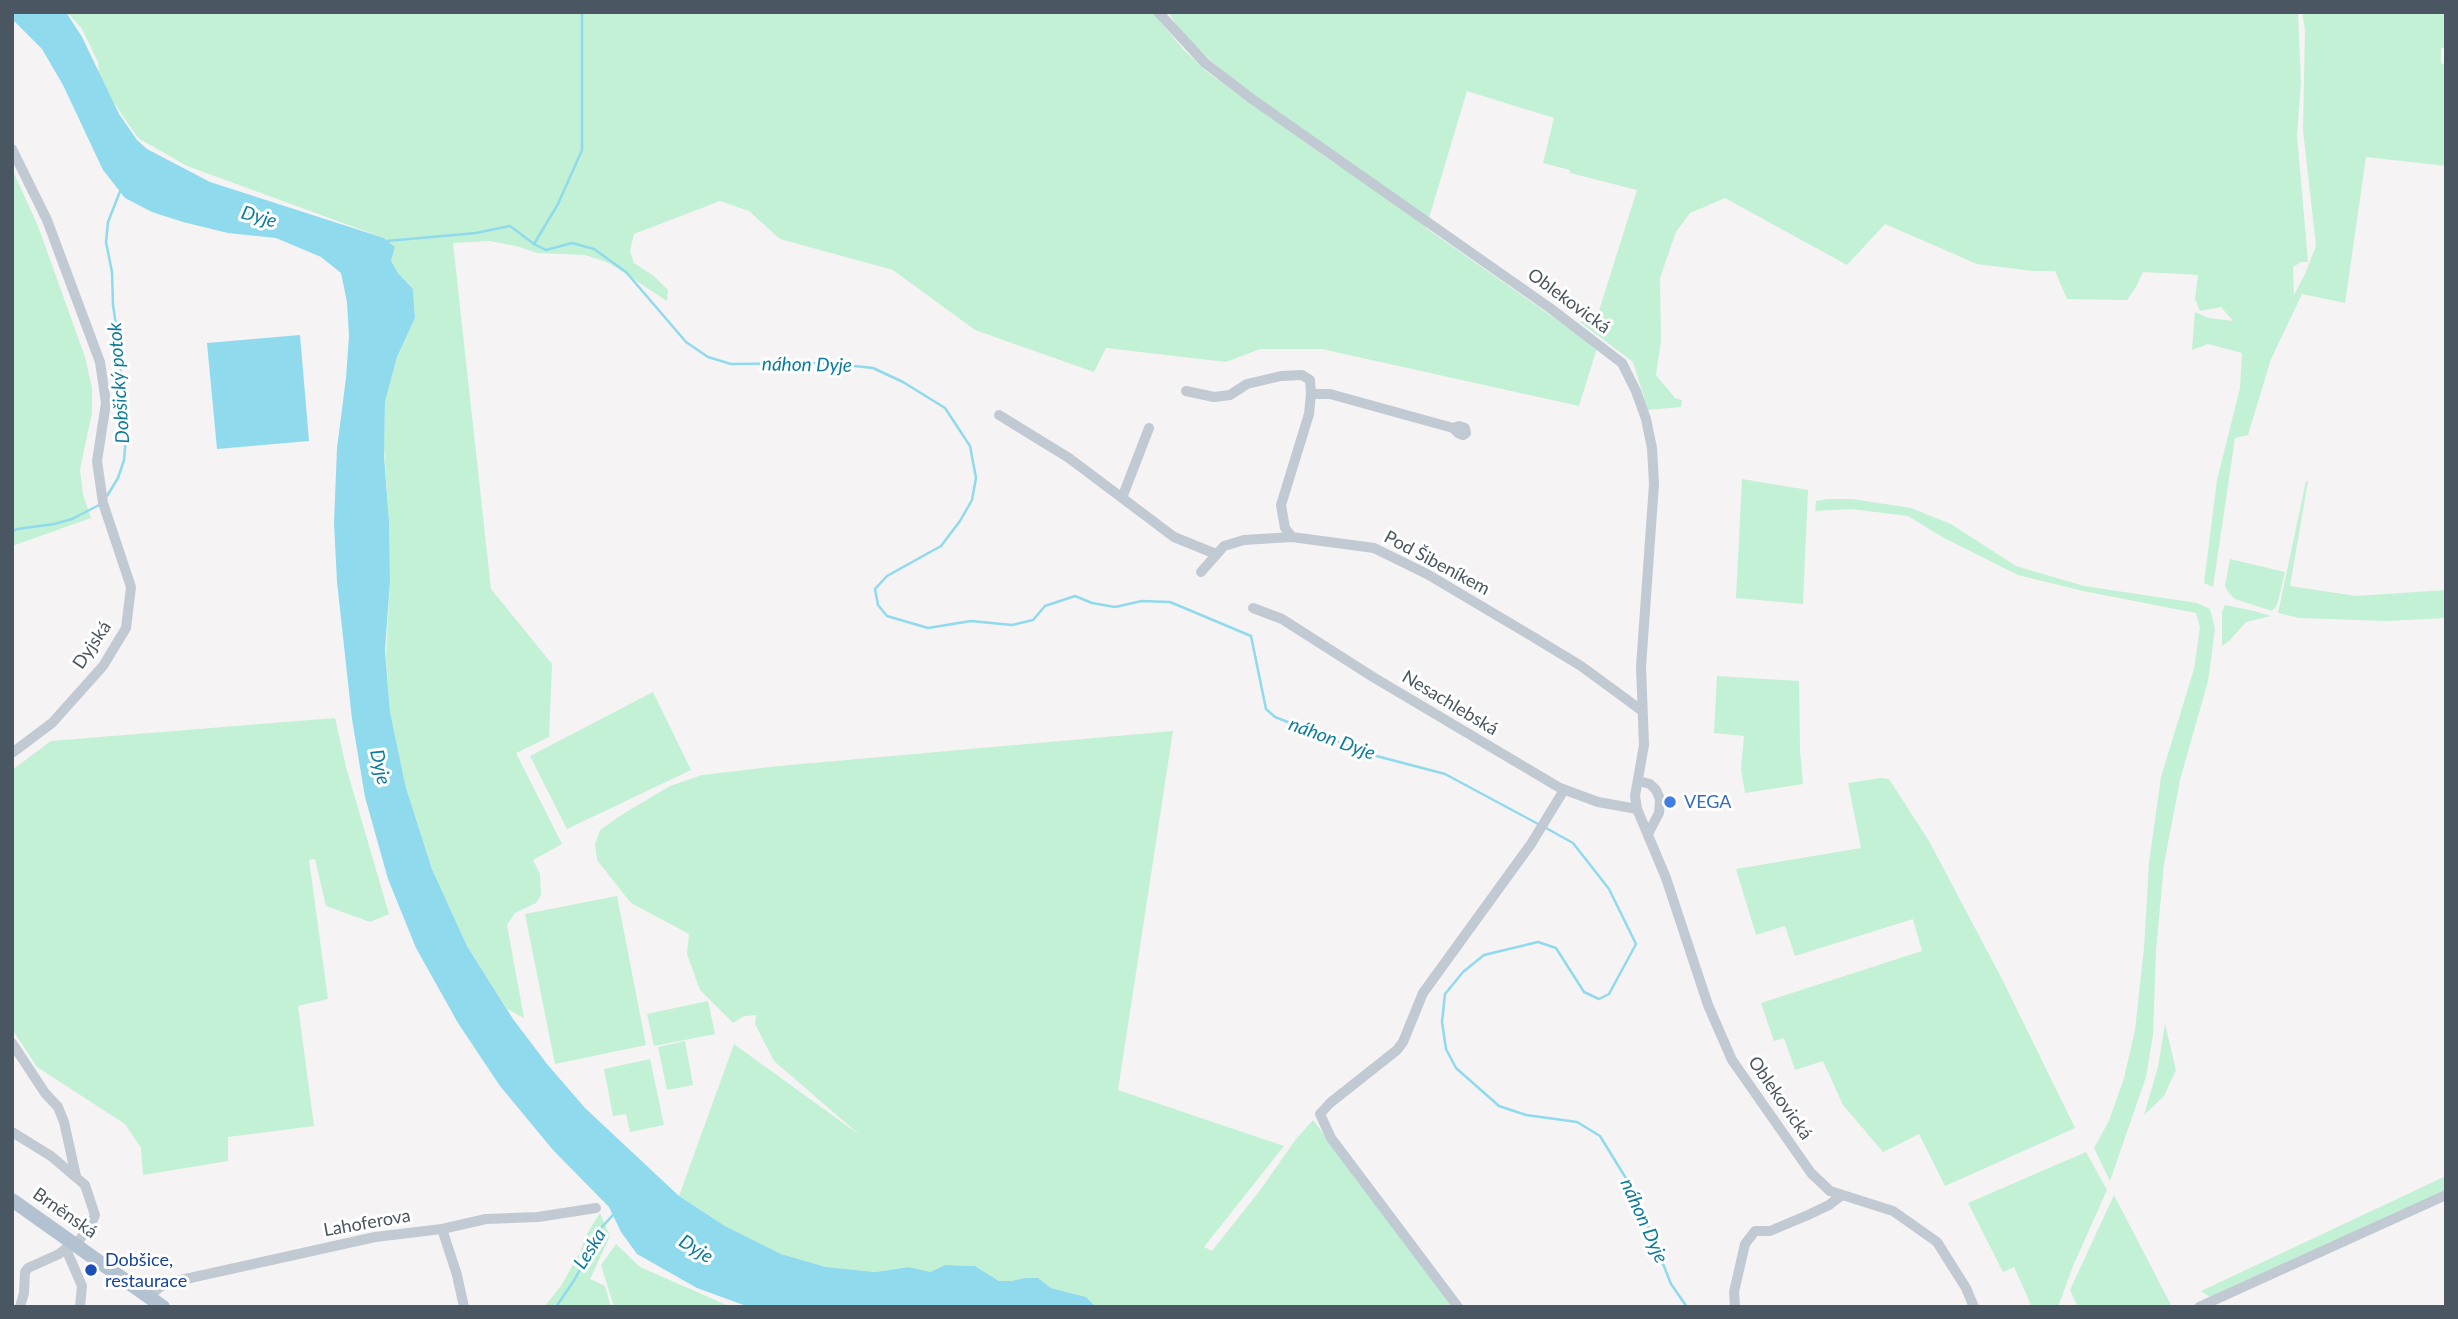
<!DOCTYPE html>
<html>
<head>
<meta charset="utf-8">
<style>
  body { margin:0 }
  #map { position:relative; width:2458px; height:1319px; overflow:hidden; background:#f5f3f3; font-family:Lato,sans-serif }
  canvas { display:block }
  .frame { position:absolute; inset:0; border:14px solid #4a5661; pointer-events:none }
</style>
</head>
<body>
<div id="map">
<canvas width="2458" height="1319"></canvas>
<div class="frame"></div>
</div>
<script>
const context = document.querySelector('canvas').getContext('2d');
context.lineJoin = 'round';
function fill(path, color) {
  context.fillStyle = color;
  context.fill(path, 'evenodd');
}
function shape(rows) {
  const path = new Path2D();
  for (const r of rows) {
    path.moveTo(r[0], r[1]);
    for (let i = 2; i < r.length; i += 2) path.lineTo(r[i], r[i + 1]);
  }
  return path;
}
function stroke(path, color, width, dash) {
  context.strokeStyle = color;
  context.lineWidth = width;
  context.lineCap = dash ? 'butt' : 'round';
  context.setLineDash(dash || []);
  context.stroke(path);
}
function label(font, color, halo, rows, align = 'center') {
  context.font = font + ' Lato,sans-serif';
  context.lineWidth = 6;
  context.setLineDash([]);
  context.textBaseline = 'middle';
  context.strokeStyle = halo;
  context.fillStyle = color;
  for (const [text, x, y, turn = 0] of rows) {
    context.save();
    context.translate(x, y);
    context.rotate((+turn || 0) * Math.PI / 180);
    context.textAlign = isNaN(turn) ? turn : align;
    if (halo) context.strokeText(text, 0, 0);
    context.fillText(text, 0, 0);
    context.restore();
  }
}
const green = shape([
  [67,12,1152,12,1183,49,1207,72,1340,167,1209,59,1183,34,1168,12,2298,12,2301,82,2297,135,2308,262,2301,262,2293,267,2294,295,2305,274,2316,246,2303,130,2305,30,2302,12,2446,12,2446,47,2441,48,2441,63,2446,65,2446,166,2366,157,2345,303,2302,294,2271,359,2248,435,2235,438,2213,587,2204,583,2217,480,2240,388,2242,353,2208,344,2192,350,2195,312,2209,318,2233,321,2221,307,2200,311,2195,299,2198,275,2143,272,2136,287,2127,300,2067,299,2055,271,2032,271,1977,264,1885,224,1847,265,1725,198,1690,213,1676,232,1660,278,1661,340,1656,375,1675,398,1682,400,1681,407,1648,410,1633,362,1580,322,1598,314,1637,190,1570,173,1570,170,1543,163,1554,118,1467,91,1426,228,1597,348,1579,406,1322,349,1260,349,1226,362,1106,348,1094,372,975,330,893,270,780,239,749,211,720,201,634,234,630,251,634,263,654,276,668,290,667,301,609,263,585,255,537,253,516,246,489,241,453,243,491,589,552,664,549,737,516,753,562,844,533,860,540,874,541,895,536,903,515,913,507,925,524,1018,507,1009,467,946,432,869,406,788,390,712,386,657,390,581,389,521,384,448,385,402,397,357,415,318,413,289,398,273,391,261,395,247,384,238,187,166,138,138,114,103,101,91,98,62,82,29],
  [12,169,38,226,85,357,92,388,92,413,80,469,83,495,91,518,12,546],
  [1742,479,1808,490,1803,604,1736,598],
  [2306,481,2308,481,2290,586,2356,596,2446,590,2446,618,2387,621,2330,619,2299,618,2278,613],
  [1828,499,1852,499,1911,508,1951,524,2016,566,2084,586,2197,603,2210,609,2215,629,2208,681,2180,780,2164,864,2156,950,2153,1035,2146,1077,2110,1181,2094,1148,2109,1121,2124,1078,2135,1030,2144,948,2149,863,2161,777,2194,669,2200,628,2196,613,2083,591,2018,575,1944,538,1908,516,1851,509,1815,511,1816,501],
  [2230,559,2285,572,2277,605,2272,611,2235,599,2229,593,2225,586],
  [2225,605,2254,611,2271,616,2246,622,2229,641,2222,646,2222,612],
  [1717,676,1799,681,1800,751,1803,784,1745,793,1741,769,1744,736,1714,733],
  [653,692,691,770,567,829,530,756],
  [335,718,346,767,389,914,370,922,326,906,315,859,309,860,328,999,298,1006,314,1126,228,1137,228,1161,143,1175,141,1148,125,1124,37,1067,12,1029,12,770,51,741],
  [1173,731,1118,1090,1284,1146,1204,1247,1212,1251,1261,1189,1296,1139,1313,1120,1454,1307,1096,1307,1086,1297,1051,1288,1038,1278,1025,1278,1011,1281,999,1281,975,1266,945,1265,930,1272,909,1267,875,1272,826,1267,781,1254,725,1226,679,1196,734,1044,861,1136,774,1061,755,1024,756,1015,744,1016,733,1023,700,990,687,954,689,934,631,903,597,860,595,844,600,830,623,814,670,786,702,775,779,766],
  [1881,778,1889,779,1929,841,2003,981,2075,1128,1945,1186,1919,1134,1883,1152,1843,1105,1823,1061,1795,1070,1784,1038,1774,1041,1761,1003,1922,951,1913,919,1795,956,1785,926,1756,935,1736,869,1861,848,1848,783],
  [617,896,646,1045,555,1064,525,914],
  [708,1001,715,1034,654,1046,647,1014],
  [2165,1024,2176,1070,2164,1096,2144,1115,2158,1067],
  [685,1041,693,1085,667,1090,658,1047],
  [650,1059,664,1125,630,1132,626,1114,613,1116,604,1069],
  [2086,1152,2107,1190,2073,1266,2058,1307,2032,1307,2014,1267,2003,1272,1968,1203],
  [2446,1176,2446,1190,2210,1297,2201,1291],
  [2114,1195,2172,1307,2078,1307,2070,1290],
  [600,1213,610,1236,590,1279,605,1286,611,1307,544,1307,561,1286,580,1252,588,1232],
  [616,1244,640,1267,731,1307,614,1307,601,1265]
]);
const water = shape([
  [12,12,66,12,82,37,119,114,137,140,147,149,210,182,384,238,395,247,391,261,398,273,413,289,415,318,397,357,385,402,384,456,389,521,390,581,385,651,390,712,406,788,432,869,467,946,513,1019,547,1064,585,1108,679,1196,725,1226,781,1254,826,1267,875,1272,909,1267,930,1272,945,1265,975,1266,999,1281,1011,1281,1025,1278,1038,1278,1051,1288,1086,1297,1096,1307,749,1307,697,1288,637,1254,621,1232,609,1207,553,1150,500,1086,458,1023,416,948,388,879,365,797,352,719,337,582,334,523,337,448,346,378,349,336,347,302,341,273,321,257,276,238,228,233,183,222,152,212,125,198,103,170,63,85,42,49,12,19],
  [300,335,309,441,217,449,207,343]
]);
const stream = shape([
  [387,241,476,233,510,226,534,244,546,250,572,243,594,249,626,272,686,342,708,357,731,364,827,363,873,368,903,382,945,408,970,446,976,478,972,500,960,521,941,546,887,576,875,589,878,605,887,616,928,628,971,621,1012,625,1033,620,1045,606,1075,596,1092,603,1115,607,1142,601,1170,602,1251,636,1266,709,1275,717,1369,754,1445,774,1540,825],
  [534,244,558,204,582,150,582,12],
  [107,496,118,478,124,460,126,437,118,339,113,305,112,272,106,242,108,222,121,189],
  [12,532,17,529,54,524,72,519,101,504],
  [1546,828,1573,843,1609,889,1636,944,1609,994,1599,999,1584,992,1556,948,1538,942,1484,955,1463,972,1445,994,1442,1022,1446,1049,1456,1068,1499,1106,1526,1115,1577,1122,1600,1136,1635,1193,1671,1284,1687,1307],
  [556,1307,575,1279,602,1227,613,1215]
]);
const minor = shape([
  [1158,12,1205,63,1252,99,1550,308,1622,363,1636,391,1646,419,1652,448,1654,484,1641,667,1644,745,1635,796,1637,809,1666,878,1708,1005,1732,1060,1811,1173,1830,1191,1893,1211,1937,1242,1966,1288,1974,1307],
  [12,149,47,220,100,362,106,403,97,461,103,503,131,587,126,628,103,666,52,723,12,753],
  [1186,391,1214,397,1230,395,1247,384,1281,376,1302,375,1310,380,1311,394],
  [999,415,1069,458,1174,537,1216,554],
  [1122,498,1149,428],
  [1292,537,1285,528,1281,505,1309,414,1311,394,1330,394,1453,428,1458,433,1463,435,1466,433,1465,428,1459,426,1453,428],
  [1201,572,1224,546,1244,540,1292,537,1374,548,1427,574,1530,635,1581,666,1641,710],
  [1253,608,1282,619,1373,677,1560,788,1598,802,1637,809],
  [1639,781,1650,784,1656,790,1660,799,1659,813,1648,834],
  [12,1043,45,1093,58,1107,64,1122,76,1176],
  [12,1132,51,1156,85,1185,95,1215,92,1222,76,1245],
  [442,1229,457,1275,464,1307],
  [66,1249,82,1286,80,1307],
  [25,1272,28,1268,59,1254,70,1245],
  [150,1296,160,1287,172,1282,375,1237,442,1229,486,1219,538,1217,596,1208],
  [20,1307,24,1293,25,1272],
  [1458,1307,1331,1138,1320,1114,1330,1103,1397,1050,1403,1042,1423,993,1531,844,1564,790],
  [1735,1307,1734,1292,1745,1244,1755,1231,1770,1231,1808,1215,1829,1205,1842,1195],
  [2199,1307,2446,1195]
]);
const major = shape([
  [12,1200,163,1307]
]);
const markers = [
  [1670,802,7,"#3f7fe0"],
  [91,1270,7,"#1a4fb4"]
];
const streetNames = [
  ["Oblekovická",1569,301,36],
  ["Pod Šibeníkem",1437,563,28],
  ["Dyjská",92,645,-56],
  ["Nesachlebská",1450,703,31],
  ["Oblekovická",1780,1098,55],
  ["Brněnská",65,1213,35],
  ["Lahoferova",367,1223,-10]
];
const shopNames = [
  ["VEGA",1684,802]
];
const transitNames = [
  ["Dobšice,",105,1260],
  ["restaurace",105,1281]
];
const waterNames = [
  ["Dyje",259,217,16],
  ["náhon Dyje",807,365,1],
  ["Dobšický potok",119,383,-94],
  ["náhon Dyje",1332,739,20],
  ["Dyje",380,767,77],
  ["náhon Dyje",1644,1221,66],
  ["Leska",590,1249,-58],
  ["Dyje",696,1249,32]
];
fill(green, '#c3f1d5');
fill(water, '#90daee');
stroke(stream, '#90daee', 2.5);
stroke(minor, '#c1cad2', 10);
stroke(major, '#b3c2d1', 14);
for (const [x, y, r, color] of markers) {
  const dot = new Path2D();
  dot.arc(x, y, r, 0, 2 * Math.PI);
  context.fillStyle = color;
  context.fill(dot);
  stroke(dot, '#fff', 2.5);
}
label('18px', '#4a5661', '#fff', streetNames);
label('18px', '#366cbe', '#fff', shopNames, 'left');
label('18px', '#164399', '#fff', transitNames, 'left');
label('italic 19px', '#0c7c9b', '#fff', waterNames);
</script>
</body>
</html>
